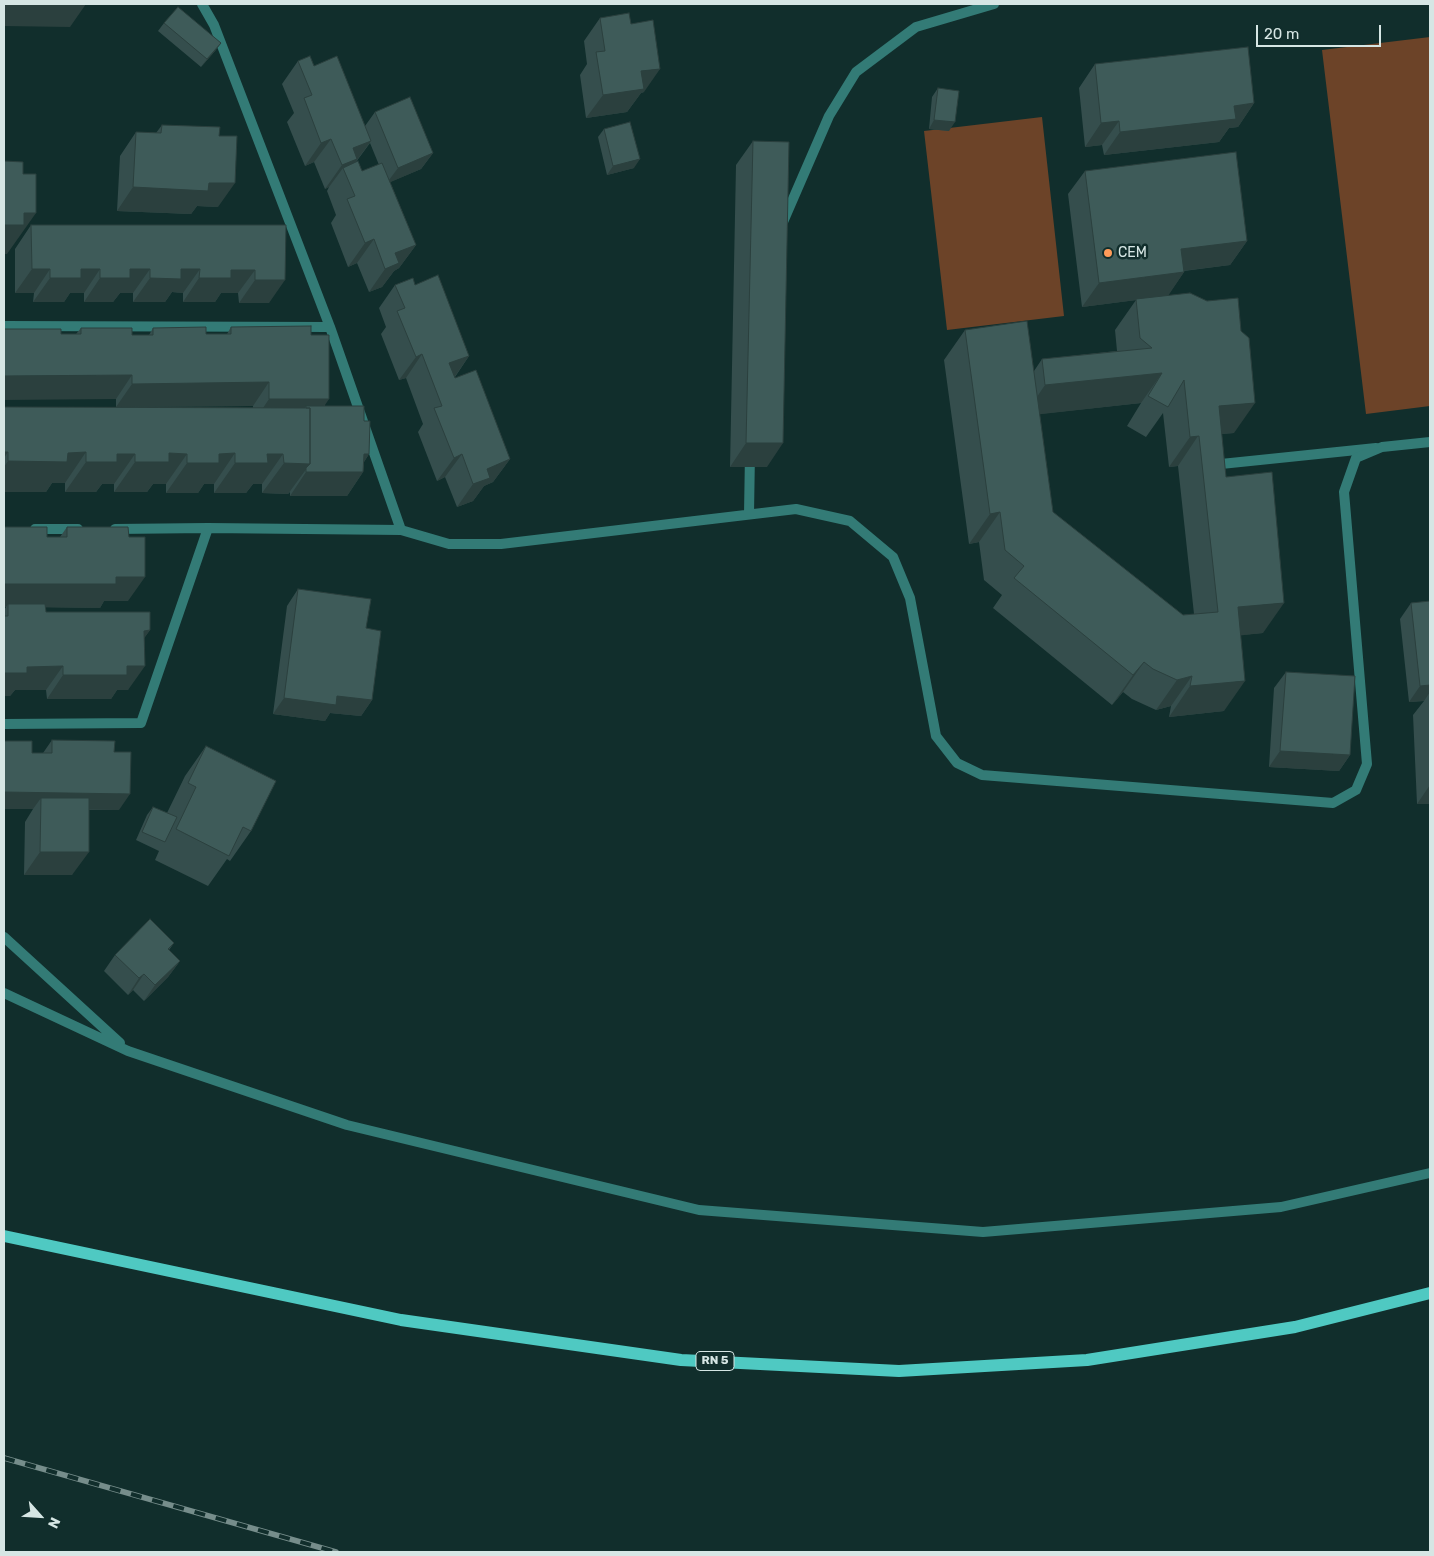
<!DOCTYPE html>
<html>
<head>
<meta charset="utf-8">
<style>
  body { margin:0 }
  #map { position:relative; width:1434px; height:1556px; overflow:hidden; background:#112e2c; font-family:Rubik,sans-serif }
  canvas { display:block }
  .frame { position:absolute; inset:0; border:5px solid #d6e6e4; pointer-events:none }
  .north { position:absolute; left:15px; top:1491px; width:50px; height:50px; -webkit-text-stroke:4px #112e2c; paint-order:stroke; rotate:116deg; font-size:14px; font-weight:700; line-height:20px; text-align:center; color:#d6e6e4 }
  .north::after { content:''; display:block; margin:auto; width:18px; height:22px; background:#d6e6e4; clip-path:polygon(50% 0,100% 100%,50% 72%,0 100%) }
  .scale { position:absolute; left:1256px; top:25px; width:125px; height:22px; box-sizing:border-box; border:2px solid #d6e6e4; border-top:0; padding-left:6px; font-size:15px; line-height:18px; white-space:nowrap; color:#d6e6e4; -webkit-text-stroke:4px #112e2c; paint-order:stroke }
</style>
</head>
<body>
<div id="map">
<canvas width="1434" height="1556"></canvas>
<div class="frame"></div>
<div class="north">N</div>
<div class="scale">20 m</div>
</div>
<script>
const context = document.querySelector('canvas').getContext('2d');
context.lineJoin = 'round';
function fill(path, color) {
  context.fillStyle = color;
  context.fill(path, 'evenodd');
}
function shape(rows) {
  const path = new Path2D();
  for (const r of rows) {
    path.moveTo(r[0], r[1]);
    for (let i = 2; i < r.length; i += 2) path.lineTo(r[i], r[i + 1]);
  }
  return path;
}
function stroke(path, color, width, dash) {
  context.strokeStyle = color;
  context.lineWidth = width;
  context.lineCap = dash ? 'butt' : 'round';
  context.setLineDash(dash || []);
  context.stroke(path);
}
function label(font, color, halo, rows, align = 'center') {
  context.font = font + ' Rubik,sans-serif';
  context.lineWidth = 5;
  context.setLineDash([]);
  context.textBaseline = 'middle';
  context.strokeStyle = halo;
  context.fillStyle = color;
  for (const [text, x, y, turn = 0] of rows) {
    context.save();
    context.translate(x, y);
    context.rotate((+turn || 0) * Math.PI / 180);
    context.textAlign = isNaN(turn) ? turn : align;
    if (halo) context.strokeText(text, 0, 0);
    context.fillText(text, 0, 0);
    context.restore();
  }
}
const green = shape([
  [1430,37,1430,406,1366,414,1322,50],
  [1042,117,1064,316,947,330,924,131]
]);
const lane = shape([
  [1221,464,1376,448]
]);
const street = shape([
  [202,4,214,25,330,327,401,530],
  [783,222,829,116,856,72,916,27,994,4],
  [4,326,330,327],
  [749,514,750,453],
  [35,529,78,529],
  [115,529,208,528,401,530,449,544,501,544,796,509,850,521,893,557,910,598,936,736,957,763,982,775,1333,803,1356,790,1367,764,1344,492,1356,458,1382,447,1430,442],
  [4,724,141,723,208,528],
  [4,937,120,1043],
  [4,993,128,1051,347,1125,699,1210,983,1232,1281,1207,1430,1173]
]);
const primary = shape([
  [4,1236,401,1320,681,1360,899,1371,1087,1360,1295,1327,1430,1293]
]);
const rail = shape([
  [4,1458,336,1552]
]);
const wall = shape([
  [600,18,644,92,641,93,627,112,586,118,580,75,587,64,584,41],
  [164,23,221,43,215,51,201,67,158,31],
  [298,61,314,66,365,126,375,112,433,153,421,169,390,182,416,245,399,268,394,271,382,287,369,292,357,263,348,267,331,223,336,215,327,191,329,187,325,189,314,162,305,166,287,122,294,113,282,84],
  [370,143,379,165,362,171,356,162],
  [1095,64,1254,103,1238,127,1229,128,1219,142,1104,155,1102,145,1085,147,1079,88],
  [938,88,949,131,929,129,932,97],
  [162,125,218,207,197,206,191,214,117,211,120,156,136,132,156,133],
  [604,129,634,168,607,175,598,137],
  [753,141,767,467,730,467,736,165],
  [1085,171,1247,241,1230,265,1184,271,1184,272,1168,295,1234,433,1221,434,1226,477,1263,633,1241,635,1224,711,1169,717,1171,706,1156,710,1132,699,1123,692,1112,705,993,608,1002,595,984,580,979,542,969,544,944,360,965,330,1034,371,1042,359,1117,351,1115,330,1136,300,1082,307,1068,194],
  [1141,403,1127,426,1146,437,1163,413,1169,467,1178,466,1194,614,1183,615,1053,512,1039,414],
  [31,225,286,225,269,303,239,303,238,293,221,293,215,302,183,302,183,293,172,292,165,302,133,302,133,293,120,293,113,302,84,302,84,293,70,293,64,302,33,302,34,293,15,293,15,249],
  [395,285,415,285,469,356,455,377,510,459,493,482,484,486,473,501,457,507,445,477,437,481,418,432,423,424,406,378,399,380,381,334,386,327,379,308],
  [231,327,311,335,325,406,364,421,369,454,364,462,363,472,347,496,290,496,290,492,288,494,262,493,262,484,253,484,246,493,214,493,214,484,204,484,198,493,166,493,166,484,153,484,147,492,114,492,114,484,102,484,96,492,65,492,65,483,52,483,46,492,4,492,4,407,253,408,253,406,116,407,116,399,61,334,76,334,81,328,132,335,149,335,153,328,206,334,227,334],
  [4,527,47,537,60,537,67,527,128,601,104,601,100,608,46,607,46,612,150,630,144,638,128,690,117,690,111,699,47,699,46,690,15,690,10,696,4,696,4,610,6,607,4,607],
  [298,589,366,628,372,700,361,716,330,713,325,721,273,714,287,606],
  [1430,601,1430,804,1417,804,1413,715,1424,701,1409,702,1400,619,1411,603],
  [1286,672,1350,755,1339,771,1269,767,1274,688],
  [52,740,114,752,119,810,89,810,72,875,24,875,25,822,33,809,4,809,4,741,32,753,43,753],
  [206,746,251,831,230,861,227,859,208,886,155,860,159,851,136,840,147,815,153,807,167,813,185,776],
  [174,943,169,950,180,961,168,977,144,1001,133,990,128,995,104,971,115,955]
]);
const shadedWall = shape([
  [4,4,86,4,70,27,4,26],
  [221,43,215,51,201,67,207,59],
  [660,69,644,92,641,93,627,112,586,118,603,95,641,71],
  [1254,103,1238,127,1229,128,1219,142,1104,155,1120,132,1234,106],
  [934,120,955,122,949,131,929,129],
  [1119,121,1102,145,1085,147,1101,123],
  [331,139,314,162,305,166,321,143],
  [371,141,354,164,343,168,329,187,325,189,342,165,353,148],
  [433,153,421,169,386,184,398,168],
  [640,159,634,168,607,175,613,166],
  [209,183,235,183,218,207,197,206,191,214,117,211,133,187],
  [24,213,36,213,7,254,4,254,4,225],
  [374,239,357,263,348,267,365,243],
  [1247,241,1230,265,1165,273,1181,249],
  [416,245,399,268,394,271,382,287,369,292,385,269,395,253],
  [32,269,50,269,34,293,15,293],
  [81,269,100,269,84,293,70,293,64,302,33,302,50,278],
  [130,269,150,269,133,293,120,293,113,302,84,302,100,278],
  [181,269,200,269,183,293,172,292,165,302,133,302,150,278],
  [231,270,255,270,238,293,221,293,215,302,183,302,199,278],
  [1184,272,1168,296,1082,307,1099,283],
  [255,280,285,280,269,303,239,303],
  [422,354,406,378,399,380,416,357],
  [469,356,453,379,449,363],
  [1162,373,1141,403,1024,416,1045,385],
  [132,375,116,399,4,400,4,376],
  [269,382,253,406,116,407,132,384],
  [269,399,329,399,313,423,306,406,294,423,253,423],
  [1255,403,1234,433,1198,436,1178,466,1169,467,1190,437,1219,406],
  [746,443,783,443,767,467,730,467],
  [4,452,8,452,4,458],
  [86,452,65,483,52,483,46,492,4,492,4,467,8,461,68,453],
  [169,453,187,454,166,484,153,484,147,492,114,492,135,462],
  [235,453,214,484,204,484,198,493,166,493,187,463,219,454],
  [117,454,135,454,114,484,102,484,96,492,65,492,86,462],
  [267,454,283,454,262,484,253,484,246,493,214,493,235,463],
  [364,454,369,454,357,472,363,472,347,496,290,496,306,472],
  [462,454,445,477,437,481,454,458],
  [510,459,493,482,484,486,473,501,457,507,473,484,487,469],
  [284,463,310,464,288,494,262,493],
  [1000,512,979,542,969,544,990,514],
  [116,577,145,577,128,601,104,601,100,608,8,607,8,604,6,607,4,607,4,584],
  [1284,603,1263,633,1217,638,1238,607],
  [150,630,133,654,144,631],
  [1144,662,1123,692,1112,705,1133,675],
  [63,666,46,690,15,690,10,696,4,696,4,673,27,667],
  [127,666,145,666,128,690,117,690,111,699,47,699,63,675],
  [1192,676,1171,706,1156,710,1177,680],
  [1245,681,1224,711,1169,717,1190,686],
  [1430,685,1430,698,1430,692,1424,701,1409,702,1420,686],
  [337,696,372,700,361,716,330,713,325,721,273,714,284,698],
  [1280,751,1350,755,1339,771,1269,767],
  [1430,785,1430,804,1417,804],
  [4,792,130,794,119,810,41,809,41,798,33,809,4,809],
  [40,852,89,852,72,875,24,875],
  [180,961,168,977,144,1001,155,985],
  [144,974,133,990,128,995,139,978]
]);
const building = shape([
  [178,7,221,43,207,59,164,23,178,7],
  [629,13,631,24,653,20,660,69,641,71,644,89,603,95,596,52,605,51,600,18,629,13],
  [1248,47,1254,103,1234,106,1236,119,1120,132,1119,121,1101,123,1095,64,1248,47],
  [310,56,314,66,337,56,371,141,353,148,357,159,342,165,331,139,321,143,304,98,312,95,298,61,310,56],
  [938,88,959,91,955,122,934,120,938,88],
  [410,97,433,153,398,168,375,112,410,97],
  [630,122,640,159,613,166,604,129,630,122],
  [162,125,220,127,219,136,237,136,235,183,209,183,208,191,133,187,136,132,161,133,162,125],
  [753,141,789,142,783,443,746,443,753,141],
  [1236,152,1247,241,1181,249,1184,272,1099,283,1085,171,1236,152],
  [4,161,23,162,23,174,36,174,36,213,24,213,24,225,4,225,4,161],
  [358,161,362,171,382,163,416,245,395,253,399,263,385,269,374,239,365,243,347,199,355,196,343,168,358,161],
  [31,225,286,225,285,280,255,280,255,270,231,270,231,278,199,278,200,269,181,269,181,279,150,278,150,269,130,269,130,278,100,278,100,269,81,269,81,278,50,278,50,269,32,269,31,225],
  [438,275,469,356,449,363,455,378,476,370,510,459,487,469,490,478,473,484,462,454,454,458,434,408,442,406,422,354,416,357,397,311,405,308,395,285,413,278,415,285,438,275],
  [1190,293,1207,301,1238,298,1241,331,1249,338,1255,403,1219,406,1226,477,1272,472,1284,603,1238,607,1245,681,1190,686,1192,676,1177,680,1153,669,1144,662,1133,675,1014,578,1024,566,1005,550,1000,512,990,514,965,330,1027,321,1053,512,1183,615,1218,612,1199,436,1190,437,1184,380,1168,407,1148,396,1162,373,1045,385,1042,359,1152,348,1140,338,1136,299,1190,293],
  [311,326,311,335,329,335,329,399,269,399,269,382,132,384,132,375,4,376,4,329,61,329,61,334,81,334,81,328,132,328,132,335,153,335,153,328,206,327,206,334,231,334,231,327,311,326],
  [306,406,364,406,364,421,370,421,369,454,364,454,363,472,306,472,306,468,310,464,310,408,306,408,306,406],
  [4,407,310,408,310,464,284,463,283,454,267,454,268,463,235,463,235,453,219,454,219,463,187,463,187,454,169,453,169,462,135,462,135,454,117,454,117,462,86,462,86,452,68,453,67,462,8,461,8,452,4,452,4,407],
  [4,527,47,527,47,537,67,537,67,527,128,527,129,537,145,537,145,577,116,577,116,584,4,584,4,527],
  [298,589,371,599,366,628,381,631,372,700,337,696,336,705,284,698,298,589],
  [1430,601,1430,685,1420,686,1411,603,1430,601],
  [8,604,45,604,46,612,150,612,150,630,144,631,145,666,127,666,127,675,63,675,63,666,27,667,27,673,4,673,4,616,8,616,8,604],
  [1286,672,1355,676,1350,755,1280,751,1286,672],
  [52,740,115,741,114,752,131,752,130,794,4,792,4,741,32,741,32,753,52,753,52,740],
  [206,746,276,781,251,831,243,827,229,856,176,829,196,787,188,783,206,746],
  [41,798,89,798,89,852,40,852,41,798],
  [153,807,177,817,165,842,142,832,153,807],
  [150,919,174,943,168,949,180,961,155,985,144,974,139,978,115,955,150,919]
]);
const markers = [
  [1108,253,5,"#fe9b59"]
];
const shields = [
  [715,1361,38]
];
const shieldNames = [
  ["RN 5",715,1361]
];
const poiNames = [
  ["CEM",1118,253]
];
fill(green, '#6c4328');
stroke(lane, '#337b76', 10);
stroke(street, '#337b76', 10);
stroke(primary, '#4fc9c2', 12);
stroke(rail, '#768d8b', 5.5);
stroke(rail, '#112e2c', 4, [11]);
fill(wall, '#354e4d');
fill(shadedWall, '#2b403e');
fill(building, '#3e5b59');
stroke(building, '#2b403e', 1);
for (const [x, y, r, color] of markers) {
  const dot = new Path2D();
  dot.arc(x, y, r, 0, 2 * Math.PI);
  context.fillStyle = color;
  context.fill(dot);
  stroke(dot, '#112e2c', 2);
}
for (const [x, y, w] of shields) {
  const box = new Path2D();
  box.roundRect(x - w / 2, y - 9.5, w, 19, 4);
  context.fillStyle = '#112e2c';
  context.fill(box);
  stroke(box, '#d6e6e4', 1);
}
label('bold 12px', '#d6e6e4', null, shieldNames);
label('14px', '#d6e6e4', '#112e2c', poiNames, 'left');
</script>
</body>
</html>
